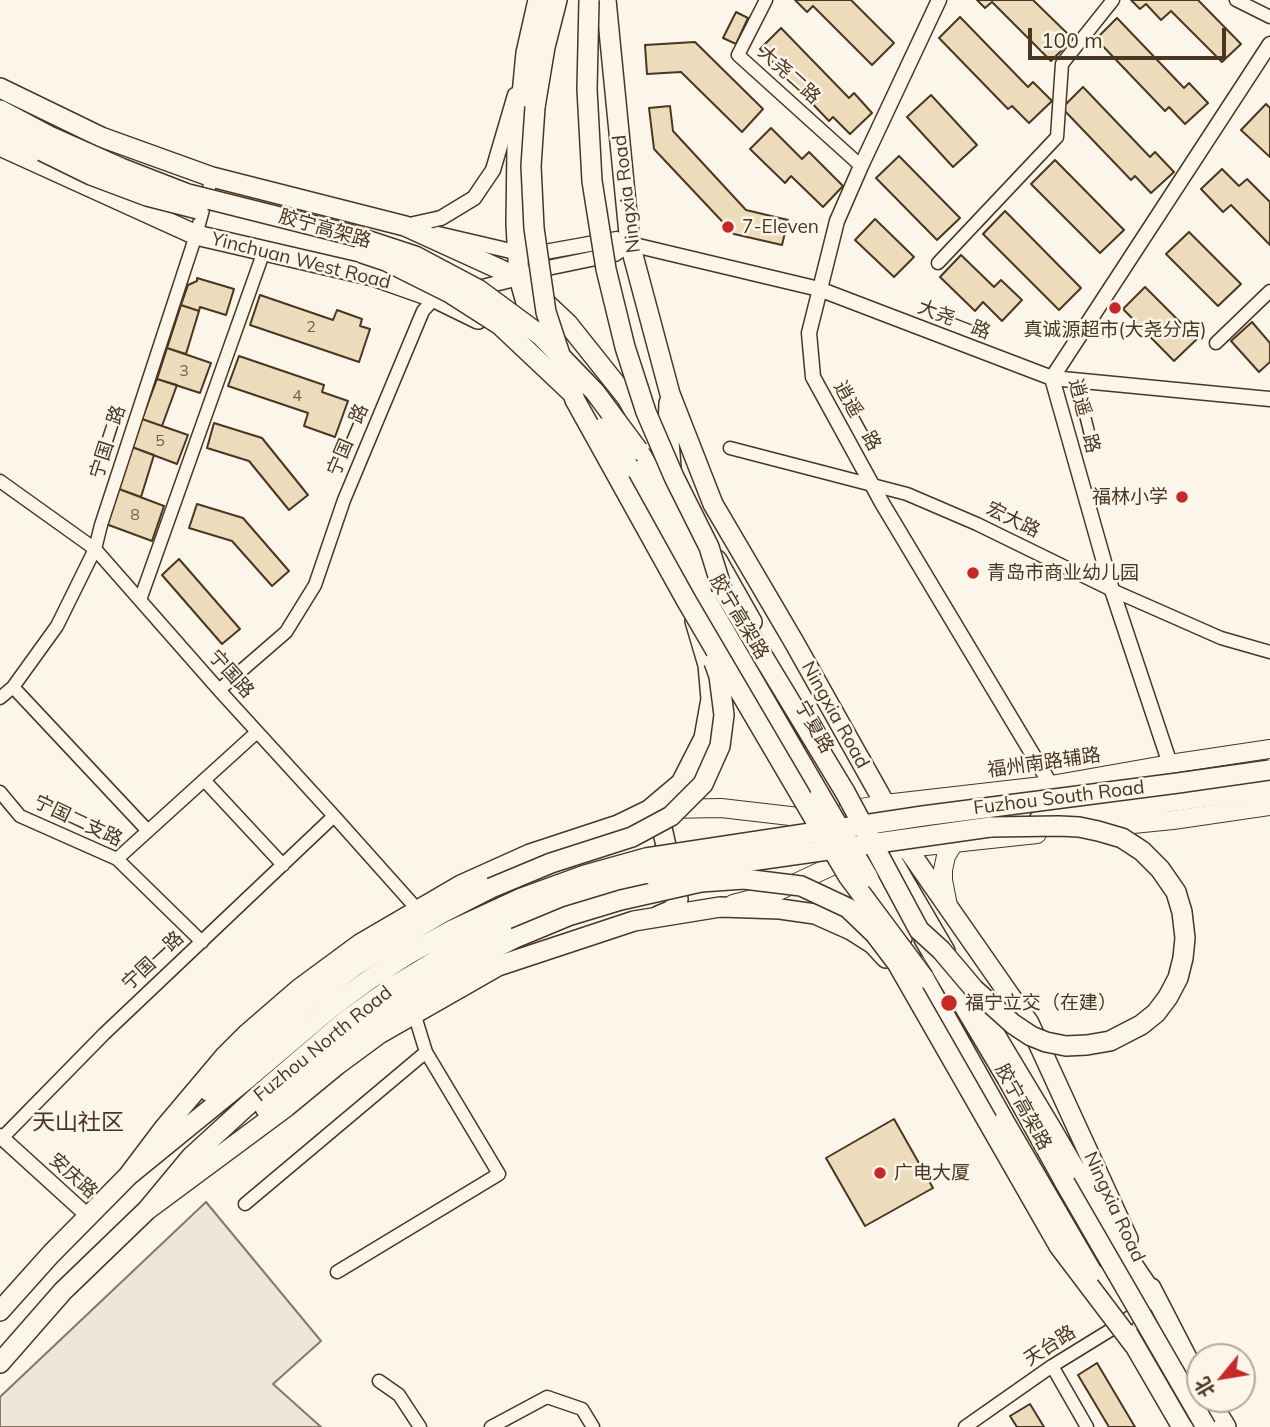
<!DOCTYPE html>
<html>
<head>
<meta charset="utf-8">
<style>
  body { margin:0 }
  #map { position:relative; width:1270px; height:1427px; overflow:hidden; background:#fbf6e9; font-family:Mulish,"Noto Sans SC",sans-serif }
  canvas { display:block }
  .north { position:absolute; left:1186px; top:1343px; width:70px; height:70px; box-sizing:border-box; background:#fbf6e9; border:2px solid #b4a999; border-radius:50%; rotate:240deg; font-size:19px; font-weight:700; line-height:28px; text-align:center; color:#4a3520 }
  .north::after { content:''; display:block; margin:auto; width:24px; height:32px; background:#c62828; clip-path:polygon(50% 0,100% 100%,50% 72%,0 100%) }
  .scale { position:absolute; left:1028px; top:28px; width:198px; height:32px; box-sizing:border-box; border:4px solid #4a3520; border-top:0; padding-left:9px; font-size:21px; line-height:24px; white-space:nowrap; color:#4a3520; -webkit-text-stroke:5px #fbf6e9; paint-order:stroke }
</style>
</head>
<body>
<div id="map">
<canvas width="1270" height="1427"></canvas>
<div class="north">北</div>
<div class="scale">100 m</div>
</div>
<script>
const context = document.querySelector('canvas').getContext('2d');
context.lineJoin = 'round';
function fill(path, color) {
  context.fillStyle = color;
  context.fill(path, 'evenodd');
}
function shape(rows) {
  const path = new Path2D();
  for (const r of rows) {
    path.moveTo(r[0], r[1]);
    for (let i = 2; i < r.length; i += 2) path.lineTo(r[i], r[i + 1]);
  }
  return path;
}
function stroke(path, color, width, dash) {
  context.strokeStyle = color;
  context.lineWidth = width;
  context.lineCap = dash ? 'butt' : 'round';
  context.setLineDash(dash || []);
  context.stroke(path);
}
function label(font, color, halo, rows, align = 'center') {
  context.font = font + ' Mulish,"Noto Sans SC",sans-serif';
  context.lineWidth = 5;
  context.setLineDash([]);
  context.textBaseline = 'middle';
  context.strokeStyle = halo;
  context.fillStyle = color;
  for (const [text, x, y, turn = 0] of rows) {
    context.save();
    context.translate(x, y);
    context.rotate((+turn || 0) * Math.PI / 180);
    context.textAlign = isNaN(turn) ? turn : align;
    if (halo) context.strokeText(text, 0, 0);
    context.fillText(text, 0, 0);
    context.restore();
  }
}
const green = shape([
  [206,1202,321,1341,273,1384,321,1427,0,1427,0,1397,206,1202]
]);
const building = shape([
  [795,0,851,0,894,43,872,65,813,6,807,12,795,0],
  [977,0,1033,0,1073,39,1051,61,992,2,985,8,977,0],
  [1131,0,1198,0,1241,44,1222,62,1171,11,1161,20,1146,4,1140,9,1131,0],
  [736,12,748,18,736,44,723,38,736,12],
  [960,17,1028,87,1033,82,1052,101,1029,123,1012,106,1008,109,939,38,960,17],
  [1117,18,1184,88,1189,83,1208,103,1185,124,1169,107,1165,111,1096,39,1117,18],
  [781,28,849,98,854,93,872,113,850,134,833,117,829,121,760,49,781,28],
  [695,42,763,109,742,132,681,72,647,74,645,45,695,42],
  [1083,87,1150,157,1155,152,1174,172,1151,193,1135,176,1131,180,1062,108,1083,87],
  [931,95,977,145,953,167,907,117,931,95],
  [1266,104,1270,108,1270,157,1241,130,1266,104],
  [670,106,673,131,746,210,788,220,782,245,734,234,654,149,649,108,670,106],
  [771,128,802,159,809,152,843,186,823,207,791,176,785,183,750,149,771,128],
  [899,156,960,218,937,240,876,178,899,156],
  [1055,160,1124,230,1100,253,1031,184,1055,160],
  [1222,169,1239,186,1247,179,1270,202,1270,245,1231,205,1223,212,1201,189,1222,169],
  [1005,211,1081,288,1059,310,983,234,1005,211],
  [875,219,914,257,894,277,855,240,875,219],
  [1189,232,1241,284,1218,306,1166,254,1189,232],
  [961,255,994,287,1001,280,1022,300,1002,321,983,302,975,311,940,277,961,255],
  [197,278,234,289,226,315,200,307,199,311,181,305,188,285,197,281,197,278],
  [1145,287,1197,339,1174,361,1123,309,1145,287],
  [260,295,333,320,337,310,362,319,360,326,370,329,359,362,250,325,260,295],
  [181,305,199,311,186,354,167,348,181,305],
  [1252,322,1270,343,1270,362,1259,372,1231,341,1252,322],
  [167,348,211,363,200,393,157,379,167,348],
  [239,356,324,385,322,392,348,401,335,437,304,426,308,413,228,386,239,356],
  [157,379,177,385,162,426,142,419,157,379],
  [142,419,188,435,177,464,132,447,142,419],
  [214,423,262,438,308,495,289,510,249,461,207,448,214,423],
  [132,447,154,455,141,497,119,489,132,447],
  [119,489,164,506,152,541,106,524,119,489],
  [197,504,243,518,289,571,272,586,232,541,189,528,197,504],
  [179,559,240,629,222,644,162,575,179,559],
  [894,1119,933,1188,865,1226,826,1158,894,1119],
  [1097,1363,1135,1427,1109,1427,1078,1375,1097,1363],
  [1030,1404,1044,1427,1017,1427,1010,1416,1030,1404]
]);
const minor = shape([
  [766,0,738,55,861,166],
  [1236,0,1270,17],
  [938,263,1057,137,1062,64,1113,0],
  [1216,343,1270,291],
  [730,448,907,494,977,524,1112,590,1221,638,1270,652],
  [0,481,95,549,219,690,334,816,417,909],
  [140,600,264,251],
  [13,687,148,831],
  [219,690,286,632,315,585,344,500,423,311,435,298],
  [0,698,13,687,57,626,95,549,101,525,196,235,212,177],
  [204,780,283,865],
  [0,792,20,816,117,859,202,942],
  [117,859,257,732],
  [2,1138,104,1034,334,816],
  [245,1204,426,1052],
  [337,1272,499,1174,426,1052,414,1013],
  [1052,1366,1087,1427],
  [379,1381,399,1395,420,1427],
  [491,1427,547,1397,582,1409,593,1427],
  [965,1427,1052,1366,1117,1326,1156,1299]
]);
const tertiary = shape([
  [939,0,861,166,837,221,809,333,813,377,882,503,1051,785],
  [405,226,441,218,474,198,493,170,515,95],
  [438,234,528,255,617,239,630,244,819,289,1052,378,1270,399],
  [470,290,519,278,533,271,615,254,630,244],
  [1170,764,1112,590,1052,378,1270,44],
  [0,1136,88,1216]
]);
const secondary = shape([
  [668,809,721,808,825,820,861,808,885,804,1051,785,1170,764,1270,749],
  [1093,828,1173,820,1270,806],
  [733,904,772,894,847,859,907,848,1037,834],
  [948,906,943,880,943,870,946,856,954,843]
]);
const primary = shape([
  [606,0,630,244,670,394,713,504,794,642,885,804,907,848,1029,1023,1128,1239],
  [0,88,101,137,212,177,405,226,519,278,568,324,627,398,650,439],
  [0,146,196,235,373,276,435,298,478,319],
  [537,341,519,278,516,224,517,146,526,53,538,0],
  [669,403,668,429,671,467],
  [717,560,752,622],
  [650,810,654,812,662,828,678,899,676,906,670,911,658,916],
  [1039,820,1270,788],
  [886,850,945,951],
  [964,983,1051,1128,1118,1243,1156,1299],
  [208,1091,272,1034],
  [265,1108,307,1072],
  [128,1176,165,1127,224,1057,247,1034,299,989,360,944,461,885,530,854,618,825,649,810,681,783,704,738,711,699,708,665,695,621],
  [147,1210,286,1107,337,1065,379,1034,498,966,634,921,720,907,780,909,815,914,851,930,873,944,886,958],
  [1151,1288,1200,1383],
  [0,1311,51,1254,128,1176,247,1079,332,1007,370,979,407,955,452,930,519,899,585,875,646,858],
  [0,1363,63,1291,147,1210,191,1157,261,1093,344,1022,391,988,462,945,492,930,522,916,554,903,652,875],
  [1209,1399,1226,1427]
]);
const trunk = shape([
  [535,107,545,47,557,0],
  [0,110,49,136],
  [0,129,42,151],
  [638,450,845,792],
  [629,467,820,795],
  [868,877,902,938],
  [924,939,1008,1080,1065,1183],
  [916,964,1004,1121],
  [272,1034,309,1002,355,966,442,913,491,888],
  [307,1072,377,1016,426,986,475,958,515,938]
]);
const primaryBridge = shape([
  [646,858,923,816,1178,783,1270,770],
  [652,875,990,827]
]);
const trunkBridge = shape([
  [589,0,587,89,592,181,606,269,625,347,646,412,674,477,709,547,722,589],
  [535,107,531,166,534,228,546,312,575,400,686,600,848,876,924,978],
  [49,136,121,168,188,194,351,235,415,256,479,290,540,335,595,392,638,450],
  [42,151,91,175,147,196,198,209],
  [362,253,386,261,450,293,500,325,571,392],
  [602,428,629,467],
  [845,792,919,930,941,950,974,989,1013,1024,1031,1036,1046,1042,1066,1046,1087,1045,1110,1041,1141,1025,1156,1013,1168,997,1178,978,1183,958,1185,938,1182,912,1176,892,1160,869,1142,851,1122,838,1098,831,1079,827,1059,826,990,827],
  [820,795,868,877],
  [491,888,551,863,632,837,671,816,703,784,720,746,724,715,719,676,714,662],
  [515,938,568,916,621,900,701,882,744,879,801,886,848,908,875,934,897,963,1059,1246,1134,1345],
  [1004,1121,1092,1272],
  [1065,1183,1206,1427],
  [1128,1334,1182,1427]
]);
const markers = [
  [728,227,7,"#c62828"],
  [1115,308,7,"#c62828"],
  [1182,497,7,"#c62828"],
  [973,573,7,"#c62828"],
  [949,1003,9,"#c62828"],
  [880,1173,7,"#c62828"]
];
const numberNames = [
  ["2",311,327],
  ["3",184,371],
  ["4",297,396],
  ["5",160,441],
  ["8",135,515]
];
const streetNames = [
  ["大尧二路",789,75,42],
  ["Ningxia Road",627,194,-97],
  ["胶宁高架路",325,229,16],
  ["Yinchuan West Road",301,261,14],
  ["大尧一路",954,320,21],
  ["逍遥一路",857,416,61],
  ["逍遥二路",1084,416,76],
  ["宁国一路",348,440,-67],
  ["宁国二路",108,442,-72],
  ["宏大路",1013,520,26],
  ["胶宁高架路",739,617,59],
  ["宁国路",231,674,48],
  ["Ningxia Road",835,715,61],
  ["宁夏路",814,727,60],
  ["福州南路辅路",1044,763,-8],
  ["Fuzhou South Road",1059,798,-7],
  ["宁国二支路",78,821,25],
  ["宁国一路",153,961,-43],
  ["Fuzhou North Road",323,1044,-39],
  ["胶宁高架路",1023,1107,61],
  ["安庆路",73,1176,42],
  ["Ningxia Road",1114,1207,65],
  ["天台路",1050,1346,-33]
];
const poiNames = [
  ["7-Eleven",742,227],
  ["真诚源超市(大尧分店)",1115,330,"center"],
  ["福林小学",1168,497,"right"],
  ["青岛市商业幼儿园",987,573],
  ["福宁立交（在建）",965,1003],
  ["广电大厦",894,1173]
];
const quarterNames = [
  ["天山社区",78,1123]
];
fill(green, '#ede6d9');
stroke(green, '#887966', 2);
fill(building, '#ecdcbc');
stroke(building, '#4a3520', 2);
stroke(minor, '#4a3520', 15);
stroke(tertiary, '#4a3520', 17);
stroke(secondary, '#4a3520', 20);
stroke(primary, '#4a3520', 22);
stroke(trunk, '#4a3520', 22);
stroke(minor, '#fbf6e9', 12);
stroke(tertiary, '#fbf6e9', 14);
stroke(secondary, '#fbf6e9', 18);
stroke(primary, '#fbf6e9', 19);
stroke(trunk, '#fbf6e9', 19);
stroke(primaryBridge, '#4a3520', 22, []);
stroke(trunkBridge, '#4a3520', 22, []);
stroke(primaryBridge, '#fbf6e9', 19);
stroke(trunkBridge, '#fbf6e9', 19);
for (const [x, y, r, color] of markers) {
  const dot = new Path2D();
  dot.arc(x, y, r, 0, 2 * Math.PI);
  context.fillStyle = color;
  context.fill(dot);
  stroke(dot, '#fbf6e9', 2.5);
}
label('16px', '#725f47', null, numberNames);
label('19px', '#4a3520', '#fbf6e9', streetNames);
label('19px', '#4a3520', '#fbf6e9', poiNames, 'left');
label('23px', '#4a3520', '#fbf6e9', quarterNames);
</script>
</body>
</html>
